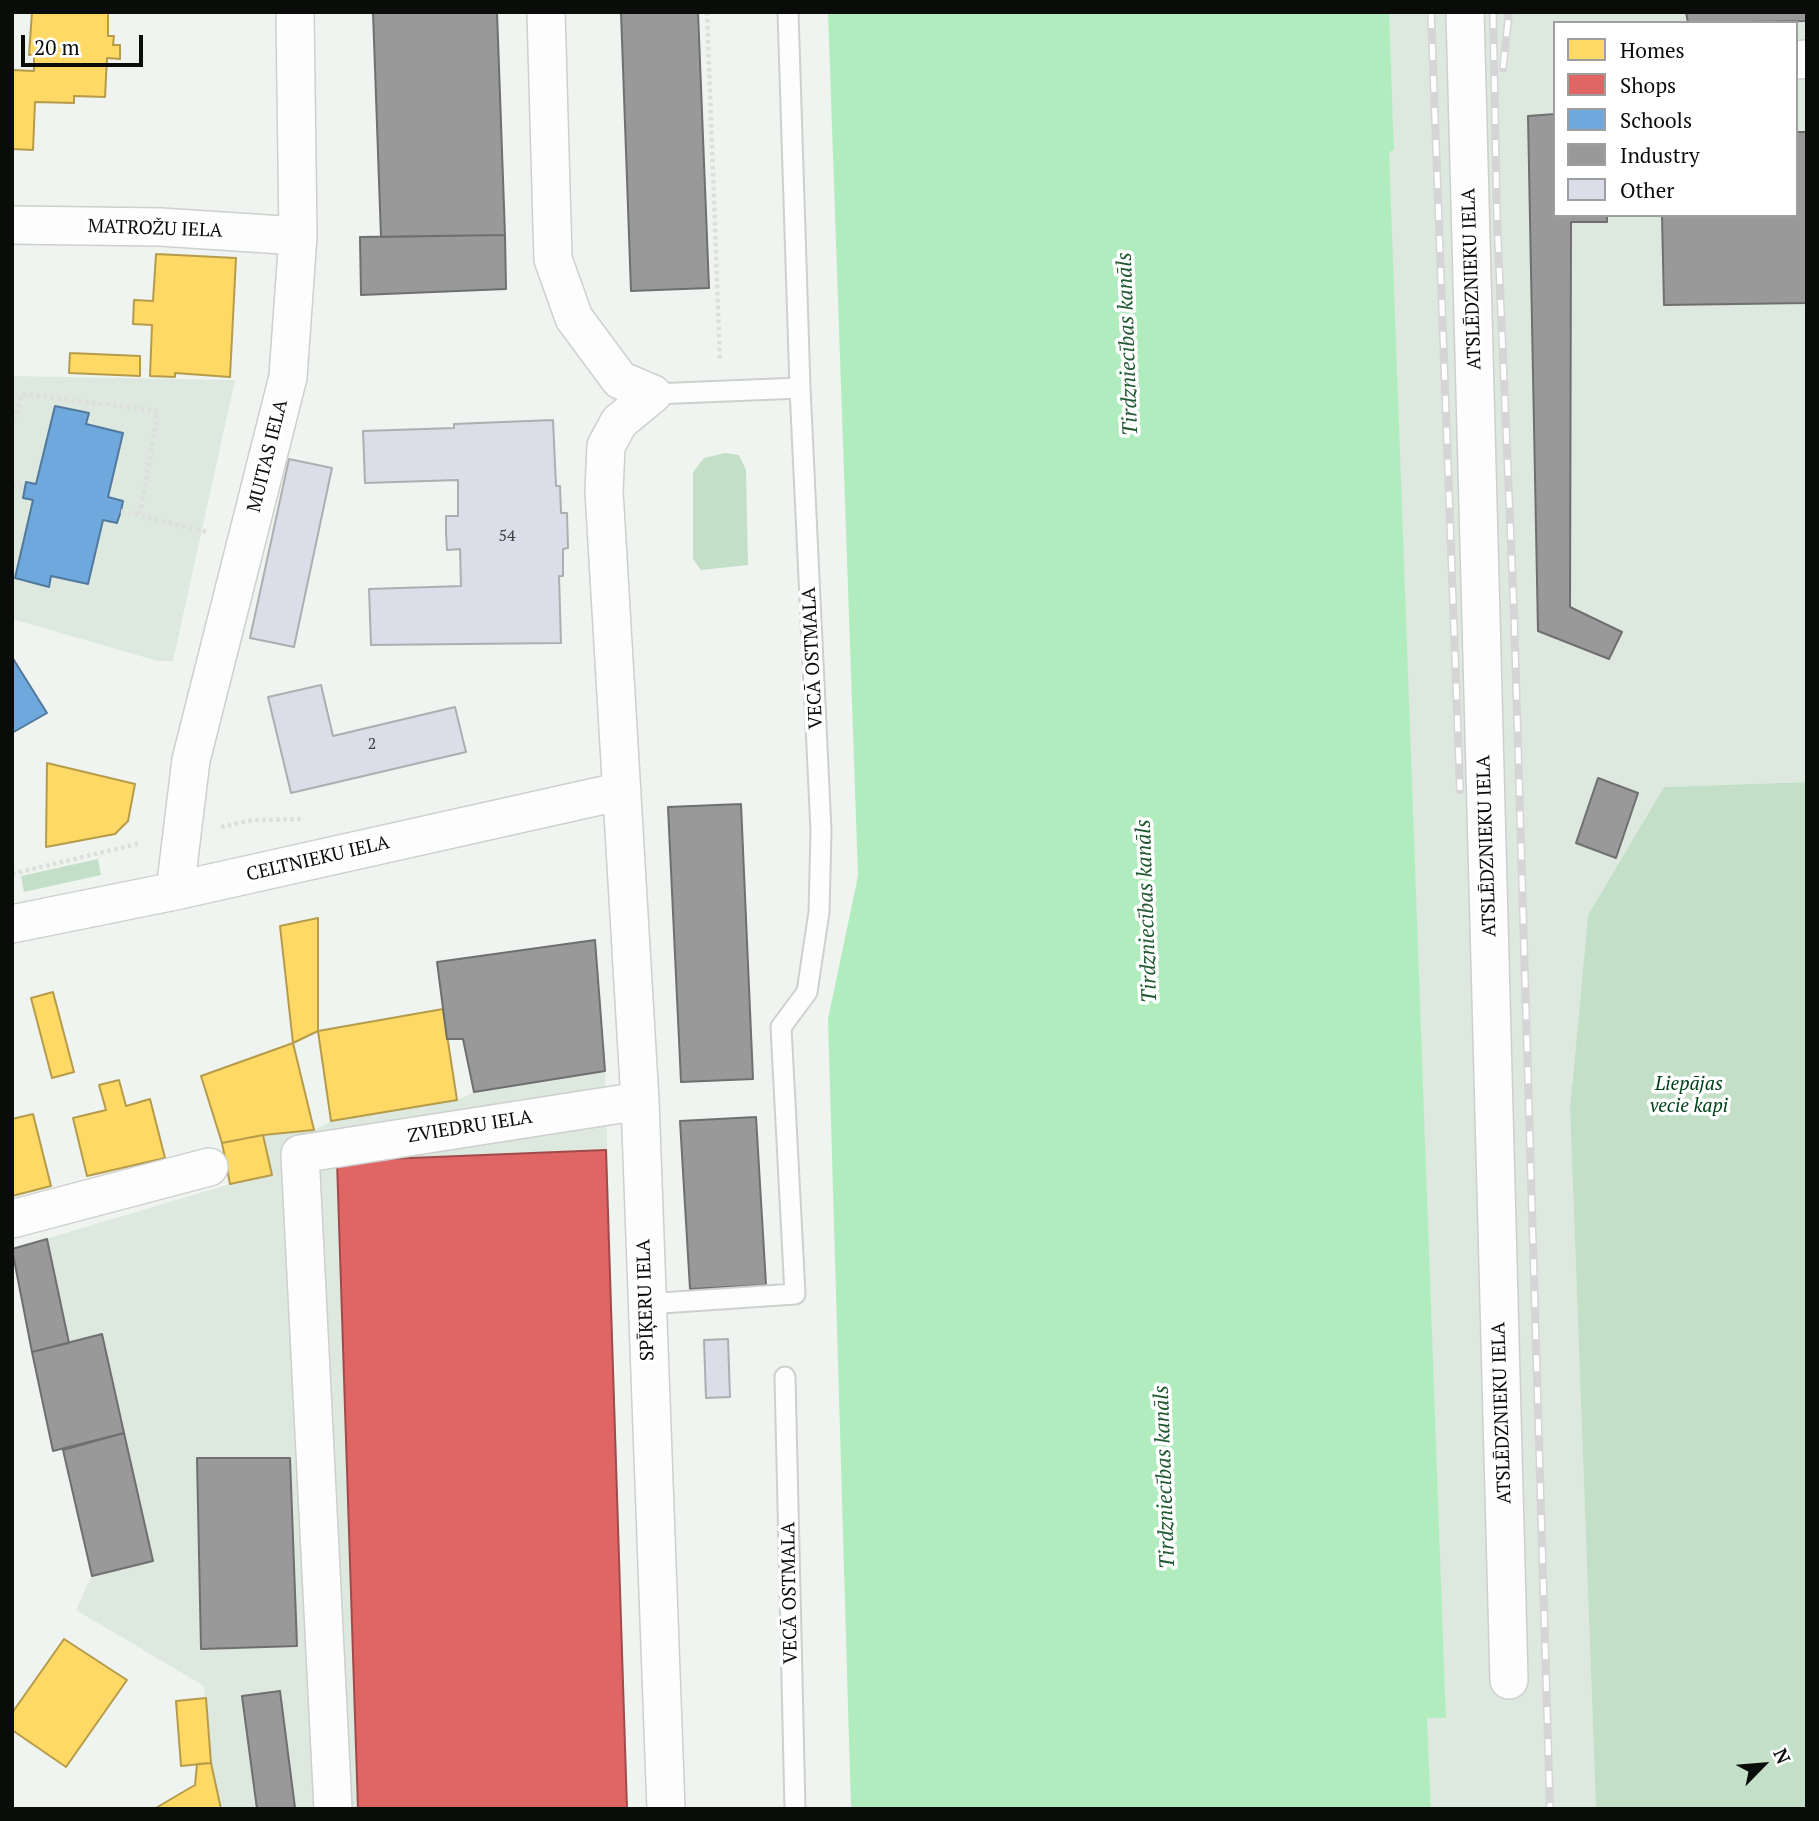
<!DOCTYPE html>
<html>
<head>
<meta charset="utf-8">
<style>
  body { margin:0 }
  #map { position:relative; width:1819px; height:1821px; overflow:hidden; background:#eff4f0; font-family:"PT Serif",serif }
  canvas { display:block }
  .frame { position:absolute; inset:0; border:14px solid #0a0c0a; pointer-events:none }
  .legend { position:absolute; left:1553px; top:21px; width:245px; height:196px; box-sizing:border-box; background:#fff; border:2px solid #9d9e9d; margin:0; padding:9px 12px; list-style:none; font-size:21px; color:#0a0c0a }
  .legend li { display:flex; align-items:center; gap:14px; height:35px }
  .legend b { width:35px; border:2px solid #9d9e9d }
  .north { position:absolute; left:1728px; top:1730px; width:70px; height:70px; -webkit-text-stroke:5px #fff; paint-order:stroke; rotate:65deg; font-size:19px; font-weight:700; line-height:28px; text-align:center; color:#0a0c0a }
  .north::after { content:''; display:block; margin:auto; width:24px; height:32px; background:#0a0c0a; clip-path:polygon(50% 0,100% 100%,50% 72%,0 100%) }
  .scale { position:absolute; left:21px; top:35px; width:122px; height:32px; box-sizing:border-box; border:4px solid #0a0c0a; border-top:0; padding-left:9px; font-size:21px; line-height:24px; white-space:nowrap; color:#0a0c0a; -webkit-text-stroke:5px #fff; paint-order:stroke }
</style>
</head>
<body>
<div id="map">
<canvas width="1819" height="1821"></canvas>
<div class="frame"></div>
<ul class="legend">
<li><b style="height:19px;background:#ffd966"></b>Homes</li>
<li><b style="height:19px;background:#e06666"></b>Shops</li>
<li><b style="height:19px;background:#6fa8dc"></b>Schools</li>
<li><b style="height:19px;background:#999"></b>Industry</li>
<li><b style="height:19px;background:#dbdde8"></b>Other</li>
</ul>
<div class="north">N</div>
<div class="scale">20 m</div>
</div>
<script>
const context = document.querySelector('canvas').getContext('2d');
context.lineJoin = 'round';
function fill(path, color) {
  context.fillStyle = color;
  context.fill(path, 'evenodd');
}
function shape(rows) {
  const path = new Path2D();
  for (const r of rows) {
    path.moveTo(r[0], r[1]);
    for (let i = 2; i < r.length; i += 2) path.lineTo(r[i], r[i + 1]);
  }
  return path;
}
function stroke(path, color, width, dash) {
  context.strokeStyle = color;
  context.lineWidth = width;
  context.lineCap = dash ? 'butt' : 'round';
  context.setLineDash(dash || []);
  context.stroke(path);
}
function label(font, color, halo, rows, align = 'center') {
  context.font = font + ' "PT Serif",serif';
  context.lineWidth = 7;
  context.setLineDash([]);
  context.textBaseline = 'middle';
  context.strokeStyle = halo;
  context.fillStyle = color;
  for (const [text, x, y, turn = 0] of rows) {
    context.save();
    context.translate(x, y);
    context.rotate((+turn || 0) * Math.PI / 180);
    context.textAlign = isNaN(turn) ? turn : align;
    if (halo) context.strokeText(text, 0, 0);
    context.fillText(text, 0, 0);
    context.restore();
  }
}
const built = shape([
  [1389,12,1807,12,1807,782,1664,787,1588,915,1570,1109,1596,1809,1431,1809,1427,1717,1446,1718,1388,152,1394,150],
  [1555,23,1796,23,1796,215,1555,215],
  [12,376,235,380,173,661,158,661,12,619],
  [605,1071,627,1809,221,1809,211,1763,204,1686,76,1610,92,1575,63,1450,53,1451,12,1249,230,1184,271,1175,263,1135,314,1130,331,1121,457,1100,474,1092]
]);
const green = shape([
  [725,453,739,455,746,470,748,565,701,570,693,559,693,472,704,458],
  [1807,782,1807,1809,1596,1809,1570,1109,1588,915,1664,787],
  [98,859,101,875,24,892,21,876]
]);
const water = shape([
  [828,12,1389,12,1394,150,1389,152,1446,1718,1427,1718,1431,1809,851,1809,828,1019,858,876]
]);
const homes = shape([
  [32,12,108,12,108,36,114,36,113,45,120,45,120,59,107,58,105,97,74,96,74,103,35,102,33,150,12,149,12,70,34,71,34,55,29,55,32,12],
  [156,254,236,258,230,377,175,373,175,377,150,376,152,325,133,324,134,300,153,301,156,254],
  [70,353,140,356,140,376,69,373,70,353],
  [47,763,135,784,128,821,115,834,46,847,47,763],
  [318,918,318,1031,293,1043,280,926,318,918],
  [53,992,74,1072,52,1078,31,998,53,992],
  [443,1009,457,1100,331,1121,318,1031,443,1009],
  [293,1043,314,1130,263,1135,222,1143,201,1076,293,1043],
  [119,1080,126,1106,150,1099,165,1158,87,1176,73,1118,106,1110,99,1085,119,1080],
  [33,1114,51,1186,12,1196,12,1119,33,1114],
  [263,1135,272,1175,230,1184,222,1143,263,1135],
  [64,1639,127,1680,66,1767,12,1730,12,1713,64,1639],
  [206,1698,211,1763,181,1766,176,1701,206,1698],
  [211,1763,221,1809,154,1809,195,1785,197,1764,211,1763]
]);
const shops = shape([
  [606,1150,627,1809,358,1809,337,1161,606,1150]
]);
const schools = shape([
  [55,406,89,413,86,424,123,433,108,497,123,501,121,511,117,523,103,520,88,584,51,576,49,587,15,578,33,500,23,498,26,482,36,484,55,406],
  [12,657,47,713,12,733,12,657]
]);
const industry = shape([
  [373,12,497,12,505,235,381,237,373,12],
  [621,12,698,12,709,288,631,291,621,12],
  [1686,12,1807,12,1807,21,1688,23,1686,12],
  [1555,114,1555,215,1607,215,1607,222,1571,222,1570,607,1622,632,1609,659,1538,631,1528,116,1555,114],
  [1796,132,1807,132,1807,303,1664,305,1662,215,1796,215,1796,132],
  [505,235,506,289,361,295,360,237,505,235],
  [1598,778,1638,793,1616,858,1576,843,1598,778],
  [741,804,753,1079,681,1082,668,807,741,804],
  [595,940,605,1071,474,1092,463,1039,447,1039,437,962,595,940],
  [756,1117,766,1285,690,1289,680,1121,756,1117],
  [47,1239,69,1343,32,1352,12,1249,47,1239],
  [102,1334,124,1433,53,1451,32,1352,102,1334],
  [124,1433,153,1561,92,1576,63,1450,124,1433],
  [197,1458,290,1458,297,1646,201,1649,197,1458],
  [280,1691,295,1808,257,1809,242,1696,280,1691]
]);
const building = shape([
  [553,420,556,486,560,486,561,513,567,513,568,548,563,549,563,576,559,576,561,643,371,645,369,589,461,586,460,549,447,550,446,533,446,516,458,516,458,480,365,483,363,431,454,428,454,424,553,420],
  [289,459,332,468,294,647,250,638,289,459],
  [321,685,333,736,455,707,466,752,291,793,268,697,321,685],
  [728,1339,730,1397,706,1398,704,1340,728,1339]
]);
const path = shape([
  [707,12,720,361],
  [12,427,22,394,158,411,140,515],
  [12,486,25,488],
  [121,511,208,532],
  [221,827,253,820,303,819],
  [12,874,141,843]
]);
const lane = shape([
  [653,394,800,388],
  [646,1304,795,1294,781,1027,807,992,819,912,821,831,800,388,788,12],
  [785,1377,795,1809]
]);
const street = shape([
  [546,12,553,259,574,318,620,380,653,394,619,422,606,446,604,491,640,1101,666,1809],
  [1465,12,1509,1680],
  [1796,60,1807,59],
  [12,225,160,227,298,236],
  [175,891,191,760,288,377,298,236,295,12],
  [12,924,175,891,622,791],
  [12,1219,209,1167],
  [333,1809,300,1154,640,1101]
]);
const rail = shape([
  [1431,12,1460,790],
  [1493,12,1497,218,1514,614,1550,1809],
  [1503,68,1509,12]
]);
const numberNames = [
  ["54",507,536],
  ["2",372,744]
];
const streetNames = [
  ["MATROŽU IELA",155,229,2],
  ["ATSLĒDZNIEKU IELA",1472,279,-92],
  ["MUITAS IELA",268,456,-76],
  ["VECĀ OSTMALA",813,658,-93],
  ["ATSLĒDZNIEKU IELA",1487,846,-92],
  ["CELTNIEKU IELA",318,859,-13],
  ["ZVIEDRU IELA",470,1127,-9],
  ["SPĪĶERU IELA",646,1300,-92],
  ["ATSLĒDZNIEKU IELA",1502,1413,-92],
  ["VECĀ OSTMALA",790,1593,-91]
];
const parkNames = [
  ["Liepājas",1689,1085],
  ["vecie kapi",1689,1107]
];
const waterNames = [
  ["Tirdzniecības kanāls",1128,344,-92],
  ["Tirdzniecības kanāls",1147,911,-92],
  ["Tirdzniecības kanāls",1165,1477,-92]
];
fill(built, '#dde8df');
fill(green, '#c4dfc8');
fill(water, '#b1ecbe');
fill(homes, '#ffd966');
stroke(homes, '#b69c4a', 2);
fill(shops, '#e06666');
stroke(shops, '#a04b4a', 2);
fill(schools, '#6fa8dc');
stroke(schools, '#51799d', 2);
fill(industry, '#999');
stroke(industry, '#6e6f6e', 2);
fill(building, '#dbdde8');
stroke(building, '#acafaf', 2);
stroke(lane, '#cdd0cd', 23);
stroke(street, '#cdd0cd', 40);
stroke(path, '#dddfdd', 4.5, [3.5, 3.5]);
stroke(lane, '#fdfdfd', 19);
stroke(street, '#fdfdfd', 37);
stroke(rail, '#d5d5d5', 8);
stroke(rail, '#fff', 5, [16]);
label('16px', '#3e4042', null, numberNames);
label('19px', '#0a0c0a', '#fff', streetNames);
label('italic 19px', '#014119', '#fff', parkNames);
label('italic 21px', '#205830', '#fff', waterNames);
</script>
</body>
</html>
